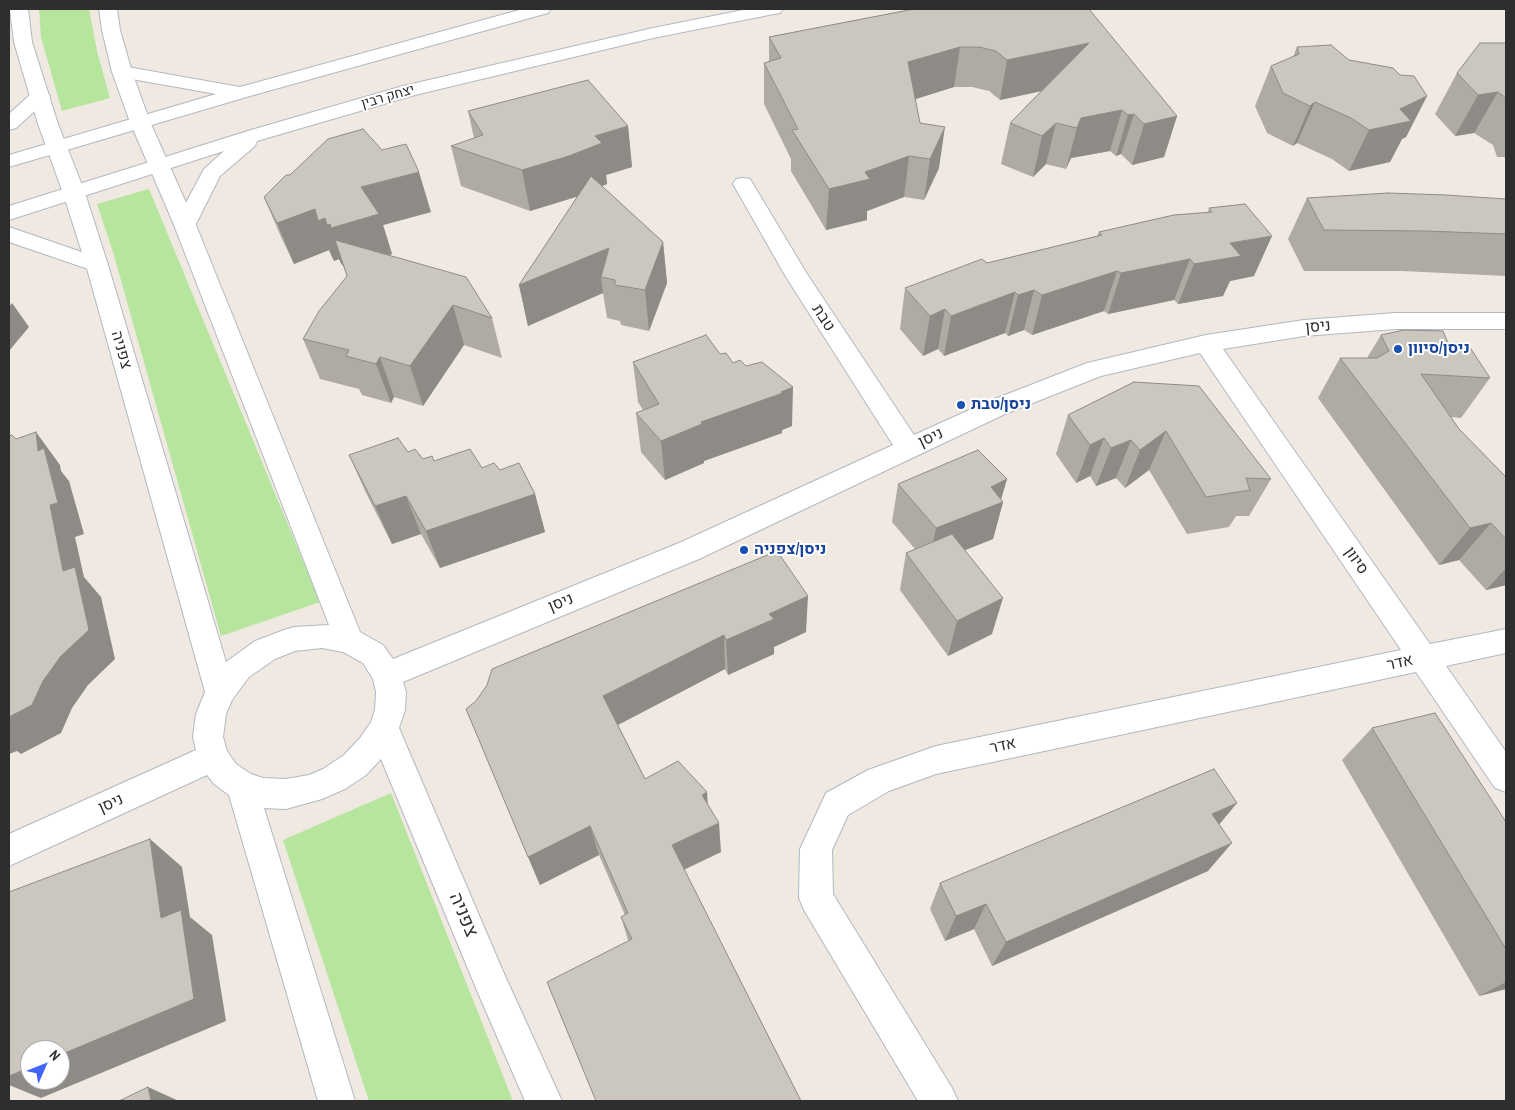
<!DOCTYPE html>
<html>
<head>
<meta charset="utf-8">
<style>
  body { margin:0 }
  #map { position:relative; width:1515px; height:1110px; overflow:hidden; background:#efe9e1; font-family:"Archivo Narrow",sans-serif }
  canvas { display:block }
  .frame { position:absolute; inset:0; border:10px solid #2e2e2e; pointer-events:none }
  .north { position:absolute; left:20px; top:1040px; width:50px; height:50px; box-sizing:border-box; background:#fff; border:1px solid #ababab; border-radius:50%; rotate:46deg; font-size:14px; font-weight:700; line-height:20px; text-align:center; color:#2e2e2e }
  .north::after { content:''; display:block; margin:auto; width:18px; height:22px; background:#4264fb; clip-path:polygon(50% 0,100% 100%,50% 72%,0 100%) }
</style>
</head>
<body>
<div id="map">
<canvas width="1515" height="1110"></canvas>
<div class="frame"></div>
<div class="north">N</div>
</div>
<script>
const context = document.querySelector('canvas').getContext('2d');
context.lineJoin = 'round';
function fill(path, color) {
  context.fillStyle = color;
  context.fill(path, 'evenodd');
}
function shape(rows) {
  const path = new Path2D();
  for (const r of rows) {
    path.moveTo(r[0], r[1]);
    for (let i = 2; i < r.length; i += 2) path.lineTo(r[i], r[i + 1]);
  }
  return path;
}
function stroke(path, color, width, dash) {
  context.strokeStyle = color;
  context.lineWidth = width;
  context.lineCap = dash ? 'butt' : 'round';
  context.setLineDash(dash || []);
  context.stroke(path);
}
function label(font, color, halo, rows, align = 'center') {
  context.font = font + ' "Archivo Narrow",Heebo,sans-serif';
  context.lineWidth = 4;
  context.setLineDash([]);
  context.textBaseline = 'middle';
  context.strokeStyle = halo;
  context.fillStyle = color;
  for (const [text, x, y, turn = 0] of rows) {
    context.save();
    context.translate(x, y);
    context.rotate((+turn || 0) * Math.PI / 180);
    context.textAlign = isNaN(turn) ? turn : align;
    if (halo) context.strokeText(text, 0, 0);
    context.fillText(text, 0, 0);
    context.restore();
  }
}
const green = shape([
  [39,9,89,9,97,51,110,98,62,111,41,37],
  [149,189,320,602,221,636,113,252,97,204],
  [391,793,513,1101,369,1101,283,840]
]);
const minor = shape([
  [140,116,147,118,150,122,196,225,360,632,383,645,393,659,679,543,893,445,786,277,733,184,736,179,743,178,750,179,807,274,914,435,987,402,1087,363,1206,335,1304,320,1395,313,1506,313,1506,329,1395,329,1304,336,1223,349,1430,644,1506,629,1506,653,1446,666,1506,752,1506,792,1495,788,1416,672,936,774,889,791,848,815,832,850,833,894,952,1088,958,1101,918,1101,804,910,799,898,800,849,826,793,868,770,936,746,1401,650,1200,353,1101,376,1005,414,699,559,403,682,406,692,405,710,399,728,502,969,562,1101,525,1101,478,993,381,759,366,775,345,789,322,799,286,809,264,808,355,1101,318,1101,229,795,214,784,207,775,9,866,9,834,196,750,193,737,196,714,205,692,86,265,63,193,67,188,74,186,81,188,85,193,108,265,226,662,255,641,284,630,294,627,329,625,174,225,130,122,133,118,140,116],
  [322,648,343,652,363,663,373,679,376,692,375,710,371,722,360,738,344,755,323,769,309,775,286,779,263,778,251,774,236,764,227,751,223,737,226,714,232,700,249,677,275,659,295,651,322,648]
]);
const tertiary = shape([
  [10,9,28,9,32,42,58,124,85,193,81,198,74,200,67,198,63,193,38,124,14,42,10,9],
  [99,9,117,9,120,30,132,72,150,122,147,126,140,128,133,126,130,122,112,72,102,30,99,9]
]);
const secondary = shape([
  [523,9,551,9,548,13,250,96,9,167,9,155,216,94,115,76,112,72,115,68,122,66,240,87,523,9],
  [748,9,783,9,780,13,774,14,653,38,415,95,257,141,255,146,220,176,193,230,185,232,177,230,174,225,204,169,224,151,9,220,9,206,251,130,403,86,653,28,748,9],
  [40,90,47,92,50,96,47,100,16,128,9,130,9,114,33,92,40,90],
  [9,227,105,260,108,265,105,270,97,272,9,242,9,227]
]);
const wall = shape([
  [914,9,1177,116,1164,157,1132,165,1121,154,1116,156,1110,151,1071,158,1066,169,1046,164,1033,177,1001,164,1010,123,1041,91,1000,100,989,91,972,87,954,87,915,99,920,123,939,168,924,200,904,197,867,211,867,220,826,230,791,171,791,159,764,104,764,63,769,62,769,37],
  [1506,43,1506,157,1497,157,1493,145,1474,133,1455,136,1435,114,1457,73],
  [1297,47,1349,60,1427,96,1406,137,1402,139,1390,162,1349,171,1332,159,1297,143,1293,146,1267,133,1255,106,1271,66,1293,57],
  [468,111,628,126,632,167,606,175,607,184,602,186,663,242,667,283,649,331,621,325,620,321,607,318,603,293,528,326,519,285,578,196,530,211,461,186,451,146,474,138],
  [264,197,431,212,383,225,392,254,389,255,492,318,502,358,464,345,423,406,394,397,391,403,362,395,359,389,320,379,303,339,347,276,343,265,342,265,339,259,334,261,329,250,294,264,281,237],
  [1307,198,1506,199,1506,276,1402,271,1304,271,1288,239],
  [1209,208,1254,276,1230,281,1223,296,1178,304,1174,300,1108,314,1104,311,1032,335,1024,330,1008,336,1005,333,944,356,938,349,923,356,900,329,905,288,987,263,1097,236,1099,232,1208,212],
  [1381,335,1448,343,1490,378,1461,418,1451,417,1459,429,1506,477,1506,585,1486,590,1459,560,1439,565,1318,398,1340,358,1367,358],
  [720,354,733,363,792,426,782,430,782,433,704,461,704,463,665,480,641,452,636,413,643,410,638,402,633,362],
  [1134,382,1271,479,1249,516,1236,516,1229,527,1187,534,1149,470,1125,488,1116,478,1096,486,1090,476,1076,483,1056,454,1068,415],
  [349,455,423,459,500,470,535,494,545,532,440,568,421,534,392,544,366,493],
  [1007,479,1001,499,1003,502,993,539,965,550,992,634,948,656,900,590,906,553,915,549,892,522,898,484],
  [777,551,806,632,774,647,774,654,728,675,725,669,618,725,645,779,708,805,721,852,684,870,801,1101,628,940,621,917,625,915,599,855,540,885,466,709],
  [1372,728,1506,822,1506,989,1479,996,1342,760],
  [1237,803,1219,824,1208,871,992,966,974,929,945,941,930,909,940,883]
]);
const shadedWall = shape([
  [1089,43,1079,83,1000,100,1007,60],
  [960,47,954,87,903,103,908,62],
  [1498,92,1474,133,1455,136,1478,95],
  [1427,96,1406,137,1402,139,1390,162,1349,171,1369,130,1400,109],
  [1315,102,1297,143,1293,146,1310,106],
  [1122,110,1110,151,1071,158,1066,169,1077,128,1081,118],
  [1134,114,1121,154,1116,156,1128,115],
  [1177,116,1164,157,1132,165,1144,124],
  [1056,123,1046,164,1033,177,1042,136],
  [628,126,632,167,606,175,607,184,576,197,530,211,522,170,595,136],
  [945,127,939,168,924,200,930,159],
  [909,156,904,197,867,211,867,220,826,230,829,189,865,172],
  [419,172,431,212,383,225,392,254,346,269,344,264,342,265,339,259,334,261,329,250,294,264,277,223,315,209,325,218,330,224,361,187],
  [1272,236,1254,276,1230,281,1223,296,1178,304,1194,264,1230,243],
  [663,242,667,283,649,331,645,290],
  [609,248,601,277,603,293,528,326,519,285],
  [1190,259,1174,300,1108,314,1121,273],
  [1117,271,1104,311,1032,335,1042,295],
  [1034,290,1024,330,1008,336,1018,295],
  [1015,292,1005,333,944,356,951,316],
  [12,303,29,327,9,351,9,307],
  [453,305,464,345,423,406,410,366],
  [945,309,938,349,923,356,930,316],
  [380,357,394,397,391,403,376,364],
  [793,387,792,426,782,430,782,433,704,461,704,463,665,480,661,441,701,422],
  [1166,431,1149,470,1125,488,1140,450],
  [36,432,60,465,61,471,69,481,84,534,75,537,84,577,101,597,115,659,88,685,72,708,61,733,21,754,17,751,9,754,9,717,63,571,38,451],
  [1104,438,1090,476,1076,483,1090,445],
  [1131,440,1116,478,1096,486,1111,448],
  [1007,479,1000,503,1003,502,993,539,928,565,936,528,991,487],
  [535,494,545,532,440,568,426,531],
  [406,496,421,534,392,544,375,506],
  [1491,523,1459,560,1439,565,1470,528],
  [1506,568,1506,585,1486,590],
  [808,596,806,632,774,647,774,654,728,675,726,640,769,614],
  [1003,598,992,634,948,656,957,621],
  [724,635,725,669,610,729,603,696],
  [707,792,709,822,702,795],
  [1237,803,1213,832,1212,814],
  [719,823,721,852,676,873,672,845],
  [590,826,599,855,540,885,528,857],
  [150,839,182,867,190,917,212,935,226,1021,41,1098,9,1085,9,1076,30,1067,30,1080,60,1080,60,1055,161,918],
  [1232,843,1208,871,992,966,1006,942],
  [986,904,974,929,945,941,956,916],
  [1506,982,1506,989,1479,996],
  [148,1087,179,1101,151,1101]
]);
const building = shape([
  [914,9,1089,9,1177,116,1144,124,1134,114,1128,115,1122,110,1081,118,1077,128,1056,123,1042,136,1010,123,1089,43,1007,60,996,51,979,47,960,47,908,62,920,123,945,127,930,159,909,156,865,172,870,179,829,189,792,130,798,129,764,63,781,58,769,37,914,9],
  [1480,43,1506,43,1506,98,1498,92,1478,95,1457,73,1480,43],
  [1331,45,1349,60,1393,68,1400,75,1414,76,1427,96,1400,109,1411,121,1369,130,1351,118,1315,102,1310,106,1283,93,1271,66,1299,54,1297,47,1331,45],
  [588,80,628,126,595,136,602,143,569,156,522,170,451,146,483,135,468,111,588,80],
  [363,129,382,150,406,144,419,172,361,187,379,214,331,228,330,224,327,225,325,218,318,221,315,209,277,223,264,197,286,175,290,175,328,139,363,129],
  [591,176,663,242,645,290,615,285,615,280,601,277,609,248,519,285,591,176],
  [1388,193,1446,195,1506,199,1506,234,1425,231,1324,230,1307,198,1388,193],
  [1245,204,1272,236,1230,243,1241,256,1194,264,1190,259,1121,273,1117,271,1042,295,1034,290,1018,295,1015,292,951,316,945,309,930,316,905,288,982,259,987,263,1102,235,1099,232,1174,215,1212,212,1209,208,1245,204],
  [335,240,466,277,492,318,453,305,410,366,380,357,376,364,346,356,349,350,303,339,319,311,347,276,335,240],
  [1404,330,1443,331,1448,343,1467,343,1490,378,1421,374,1459,429,1506,477,1506,539,1491,523,1470,528,1340,358,1377,358,1389,351,1381,335,1404,330],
  [706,335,720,354,726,353,733,363,740,360,746,366,762,362,793,387,781,392,783,393,701,422,702,424,661,441,636,413,659,404,633,362,706,335],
  [1134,382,1199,386,1271,479,1246,478,1250,490,1206,497,1166,431,1140,450,1131,440,1111,448,1104,438,1090,445,1068,415,1134,382],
  [36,432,38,451,44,448,58,503,50,505,63,571,75,567,89,630,61,656,43,681,32,705,9,717,9,436,12,435,16,439,36,432],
  [398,438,408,452,415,449,423,459,432,456,434,461,470,449,482,468,494,463,500,470,519,463,535,494,426,531,406,496,375,506,349,455,398,438],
  [978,450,1007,479,991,487,1003,502,936,528,898,484,978,450],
  [952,534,1003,598,957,621,906,553,952,534],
  [777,551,808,596,769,614,774,619,726,640,724,635,603,696,645,779,678,761,707,792,702,795,719,823,672,845,801,1101,596,1101,547,982,632,939,621,917,628,913,590,826,528,857,466,709,476,701,487,685,492,669,777,551],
  [1435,713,1506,822,1506,949,1372,728,1435,713],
  [1214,769,1237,803,1212,814,1232,843,1006,942,986,904,956,916,940,883,1214,769],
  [150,839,161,918,181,910,194,999,60,1055,60,1050,30,1050,30,1067,9,1076,9,892,150,839],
  [148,1087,151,1101,119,1101,148,1087]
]);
const markers = [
  [1398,349,5,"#1a4fb4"],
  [961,405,5,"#1a4fb4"],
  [744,550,5,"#1a4fb4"]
];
const farStreetnames = [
  ["יצחק רבין",388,97,-16]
];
const streetNames = [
  ["טבת",823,318,57],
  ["ניסן",1318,327,-5],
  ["צפניה",121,350,74],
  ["ניסן",931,438,-25],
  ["סיוון",1356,561,55],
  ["ניסן",561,603,-22],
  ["אדר",1400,663,-12],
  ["אדר",1003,746,-12],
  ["ניסן",111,804,-24]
];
const transitNames = [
  ["ניסן/סיוון",1408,349],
  ["ניסן/טבת",971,405],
  ["ניסן/צפניה",754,550]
];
const nearStreetnames = [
  ["צפניה",463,915,67]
];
fill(green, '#b6e59e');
stroke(minor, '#b4b7c1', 2);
stroke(tertiary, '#b4b7c1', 2);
stroke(secondary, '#b4b7c1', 2);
fill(minor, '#fff');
fill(tertiary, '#fff');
fill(secondary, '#fff');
fill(wall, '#afaba4');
fill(shadedWall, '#8e8b86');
fill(building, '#cbc7bf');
stroke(building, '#8e8b86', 1);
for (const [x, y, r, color] of markers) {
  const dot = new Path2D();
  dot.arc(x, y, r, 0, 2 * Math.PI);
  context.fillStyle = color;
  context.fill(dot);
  stroke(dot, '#fff', 2);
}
label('14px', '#2e2e2e', '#fff', farStreetnames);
label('16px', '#2e2e2e', '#fff', streetNames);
label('bold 16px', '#164399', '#fff', transitNames, 'left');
label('19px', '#2e2e2e', '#fff', nearStreetnames);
</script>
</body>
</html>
